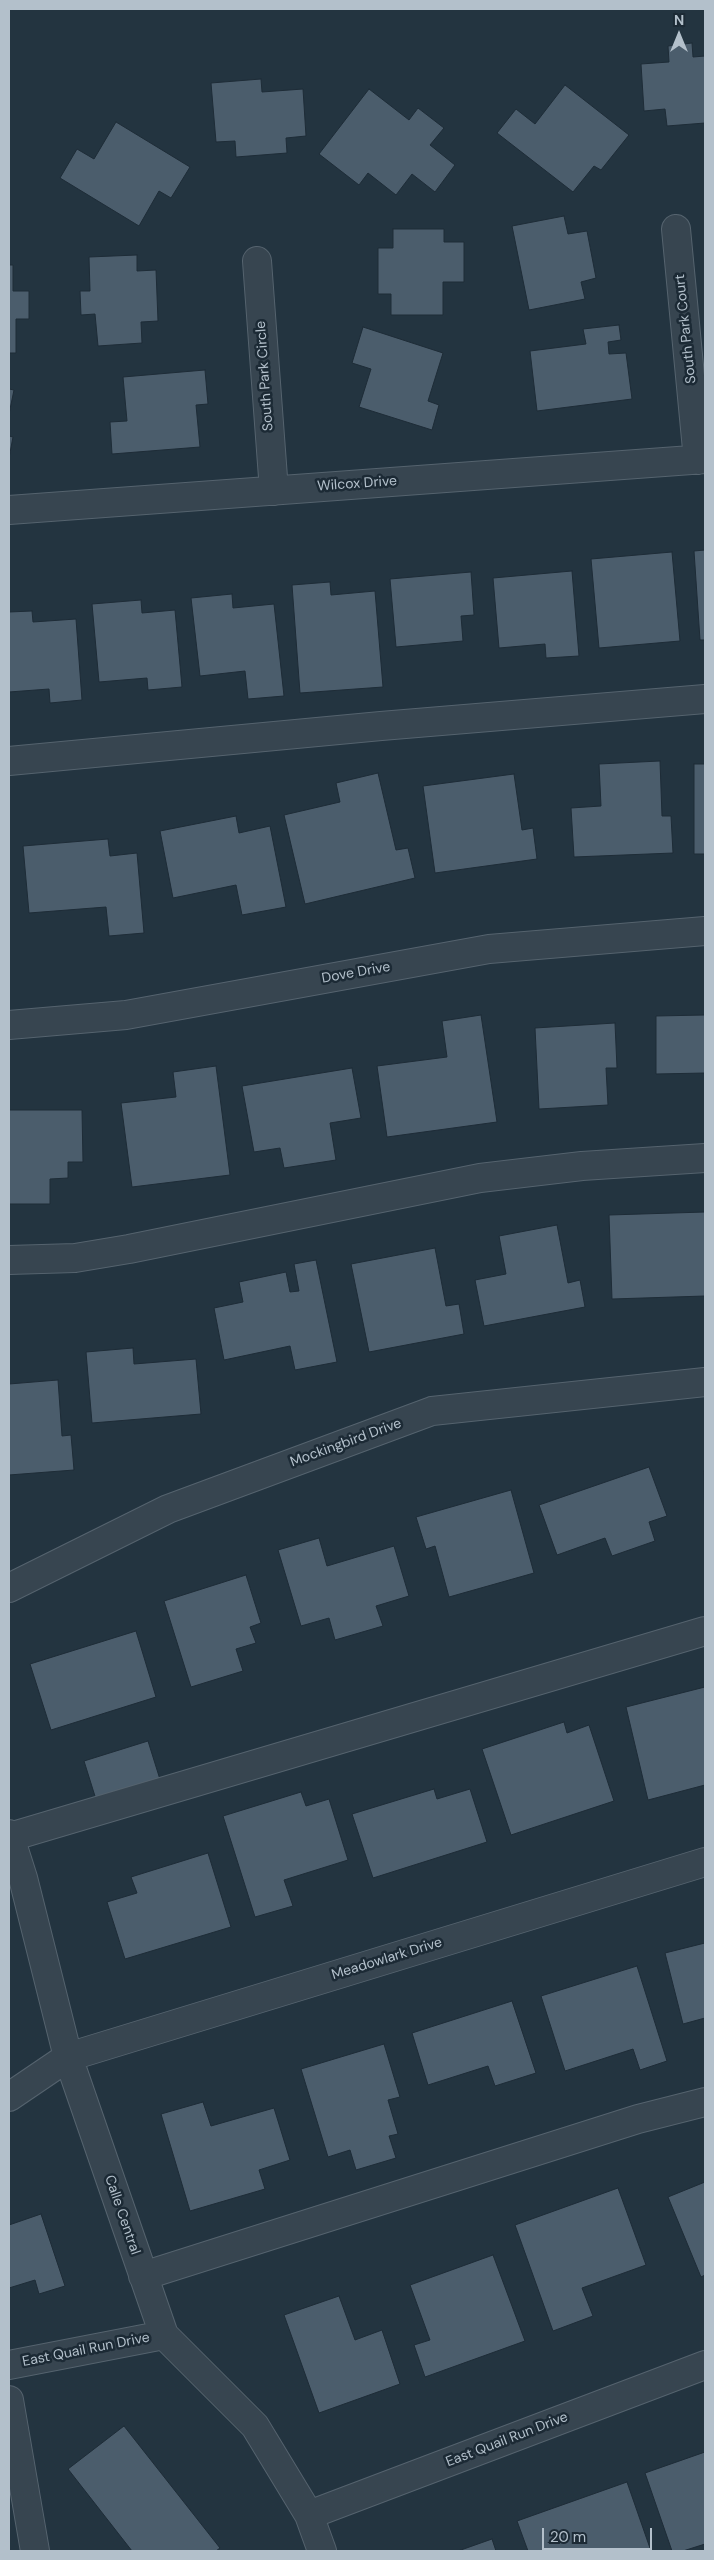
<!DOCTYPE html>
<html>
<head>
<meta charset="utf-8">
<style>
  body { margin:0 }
  #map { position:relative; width:714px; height:2560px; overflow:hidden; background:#233440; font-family:"DM Sans",sans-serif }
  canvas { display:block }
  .frame { position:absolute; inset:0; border:10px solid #b3c0cb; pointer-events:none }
  .north { position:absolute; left:654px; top:10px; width:50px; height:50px; -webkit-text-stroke:4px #1c2a35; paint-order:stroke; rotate:0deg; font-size:14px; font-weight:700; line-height:20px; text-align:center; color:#b3c0cb }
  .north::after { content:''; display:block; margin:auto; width:18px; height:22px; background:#b3c0cb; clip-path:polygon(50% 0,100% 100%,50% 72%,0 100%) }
  .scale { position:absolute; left:542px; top:2528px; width:110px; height:22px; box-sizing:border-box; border:2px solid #b3c0cb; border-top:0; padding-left:6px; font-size:15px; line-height:18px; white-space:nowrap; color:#b3c0cb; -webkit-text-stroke:4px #1c2a35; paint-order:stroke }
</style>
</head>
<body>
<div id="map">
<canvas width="714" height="2560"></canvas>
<div class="frame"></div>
<div class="north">N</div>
<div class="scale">20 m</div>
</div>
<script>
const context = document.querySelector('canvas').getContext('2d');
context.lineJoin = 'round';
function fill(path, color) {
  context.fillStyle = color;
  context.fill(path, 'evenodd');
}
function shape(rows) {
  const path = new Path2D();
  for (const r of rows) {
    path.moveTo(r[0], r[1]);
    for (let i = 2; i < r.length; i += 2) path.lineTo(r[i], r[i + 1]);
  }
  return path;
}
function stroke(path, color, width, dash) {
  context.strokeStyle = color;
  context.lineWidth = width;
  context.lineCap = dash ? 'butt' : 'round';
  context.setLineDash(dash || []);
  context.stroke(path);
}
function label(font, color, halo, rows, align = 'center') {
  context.font = font + ' "DM Sans",sans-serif';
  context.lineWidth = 5;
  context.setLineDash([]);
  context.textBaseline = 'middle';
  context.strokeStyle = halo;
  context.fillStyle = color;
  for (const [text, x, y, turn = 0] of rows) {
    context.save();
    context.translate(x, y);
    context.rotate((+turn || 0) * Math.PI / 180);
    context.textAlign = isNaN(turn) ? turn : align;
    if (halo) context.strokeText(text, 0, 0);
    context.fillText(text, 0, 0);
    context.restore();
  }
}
const building = shape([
  [692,43,693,57,705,56,705,123,667,126,665,109,644,111,641,64,669,62,668,46,692,43],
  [261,79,262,92,303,89,306,136,286,138,287,153,236,157,235,141,216,142,211,83,261,79],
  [565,85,629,135,601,170,594,166,573,192,497,133,516,109,535,124,565,85],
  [369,89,409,120,418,108,444,128,430,145,455,165,435,192,412,174,396,195,368,173,359,185,319,154,369,89],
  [116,122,190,167,171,198,159,191,139,226,60,178,77,149,94,159,116,122],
  [564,216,568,234,587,231,596,278,581,282,585,299,529,310,512,226,564,216],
  [393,229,444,229,444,242,464,242,464,282,443,282,443,315,391,315,391,294,378,294,378,248,393,248,393,229],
  [137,255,137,271,156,270,158,321,141,322,142,343,98,346,95,314,81,315,80,291,90,291,89,257,137,255],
  [9,265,13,265,13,291,29,291,29,319,16,319,16,353,9,353,9,265],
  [619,325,621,340,608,342,609,354,626,353,632,399,537,411,530,351,586,344,583,329,619,325],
  [363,327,443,353,428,401,439,405,432,430,359,407,371,369,352,363,363,327],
  [205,370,208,404,196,405,200,447,112,454,110,422,127,421,123,377,205,370],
  [9,389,14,390,9,414,9,389],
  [9,436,13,437,9,458,9,436],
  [705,550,705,640,700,640,694,551,705,550],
  [672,552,680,641,599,648,591,559,672,552],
  [572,571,579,656,546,658,545,644,499,648,493,578,572,571],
  [471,572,474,615,461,616,463,641,396,647,390,579,471,572],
  [330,582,331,595,375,591,383,687,300,693,292,585,330,582],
  [232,594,233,608,274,604,284,696,248,699,245,671,200,676,191,598,232,594],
  [141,600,142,613,175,610,182,687,148,690,147,678,99,682,92,604,141,600],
  [32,611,33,622,76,619,82,700,50,703,49,689,9,692,9,612,32,611],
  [660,761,662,816,671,816,673,853,574,857,571,808,601,806,599,764,660,761],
  [694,764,705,764,705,854,694,854,694,764],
  [378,773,396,850,408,848,415,878,305,904,284,815,340,802,336,783,378,773],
  [514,774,522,830,533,828,537,859,435,873,423,786,514,774],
  [236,816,239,833,270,826,286,907,242,915,236,885,173,898,160,831,236,816],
  [108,839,110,856,137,853,144,933,109,936,106,907,29,913,23,846,108,839],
  [481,1015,497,1122,387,1137,377,1066,447,1057,442,1021,481,1015],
  [705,1015,705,1073,656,1074,656,1016,705,1015],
  [615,1023,617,1068,606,1068,608,1105,539,1109,535,1028,615,1023],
  [216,1066,230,1175,132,1187,121,1103,176,1097,173,1072,216,1066],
  [352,1068,361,1118,330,1123,336,1160,284,1168,280,1148,254,1152,242,1086,352,1068],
  [9,1110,82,1110,83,1162,68,1162,68,1178,50,1179,50,1204,9,1204,9,1110],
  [705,1212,705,1296,612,1299,609,1215,705,1212],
  [557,1225,568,1283,580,1280,585,1307,484,1326,475,1280,506,1274,499,1236,557,1225],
  [435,1248,446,1306,459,1304,464,1334,369,1352,351,1264,435,1248],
  [316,1260,337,1362,295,1370,290,1346,224,1360,214,1308,243,1302,239,1282,286,1272,290,1292,299,1291,294,1264,316,1260],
  [133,1348,134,1364,196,1359,201,1414,92,1423,86,1352,133,1348],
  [58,1380,62,1436,71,1435,74,1470,9,1475,9,1384,58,1380],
  [649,1467,667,1516,649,1522,655,1541,612,1556,605,1538,557,1555,539,1505,649,1467],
  [704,1471,705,1471,705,1538,704,1471],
  [511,1490,534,1573,449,1597,435,1546,426,1549,416,1517,511,1490],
  [319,1538,327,1566,394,1546,409,1596,376,1606,383,1626,335,1640,329,1618,301,1626,278,1550,319,1538],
  [246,1575,261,1623,250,1627,256,1643,236,1649,243,1671,191,1687,164,1601,246,1575],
  [136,1631,156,1697,51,1730,30,1664,136,1631],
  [705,1687,705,1785,648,1800,626,1707,705,1687],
  [564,1722,567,1733,589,1725,614,1801,511,1835,482,1749,564,1722],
  [148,1741,163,1789,99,1809,84,1761,148,1741],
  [434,1789,437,1799,470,1789,487,1842,373,1878,352,1814,434,1789],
  [301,1792,306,1806,329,1799,348,1860,284,1880,293,1906,255,1917,223,1816,301,1792],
  [208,1853,231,1927,125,1959,107,1902,137,1893,131,1877,208,1853],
  [705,1943,705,2018,683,2024,665,1953,705,1943],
  [637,1966,667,2061,640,2070,633,2049,565,2071,541,1996,637,1966],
  [512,2001,536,2073,495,2086,488,2066,428,2085,412,2033,512,2001],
  [384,2044,400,2097,388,2100,398,2134,389,2136,396,2158,356,2170,350,2150,328,2157,301,2069,384,2044],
  [203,2102,211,2126,274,2108,290,2160,259,2170,265,2189,190,2211,161,2114,203,2102],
  [705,2182,705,2275,701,2277,668,2197,705,2182],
  [618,2188,646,2265,582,2288,593,2316,553,2331,515,2225,618,2188],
  [41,2214,65,2286,39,2294,35,2280,9,2288,9,2225,41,2214],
  [493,2255,525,2341,425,2377,414,2345,430,2340,410,2285,493,2255],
  [339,2296,355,2340,382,2330,400,2384,319,2413,284,2315,339,2296],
  [124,2426,220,2548,216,2551,132,2551,68,2469,124,2426],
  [705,2452,705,2544,683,2551,672,2551,645,2473,705,2452],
  [627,2482,651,2551,528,2551,517,2521,627,2482],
  [492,2539,496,2551,458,2551,492,2539]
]);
const minor = shape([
  [676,229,698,460],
  [257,261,274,491],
  [9,510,705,459],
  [9,761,381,726,705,699],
  [9,1025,126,1015,489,949,705,931],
  [9,1260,75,1258,129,1249,480,1178,582,1166,705,1158],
  [9,1588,168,1509,432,1411,705,1382],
  [9,1834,23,1878,68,2057,164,2335,255,2426,309,2515,322,2551],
  [10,1837,705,1631],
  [9,2097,68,2057,705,1862],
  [143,2276,638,2119,705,2102],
  [9,2365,164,2335],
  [9,2400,35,2551],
  [309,2515,705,2365]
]);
const streetNames = [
  ["South Park Court",686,329,-96],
  ["South Park Circle",265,376,-94],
  ["Wilcox Drive",357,484,-4],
  ["Dove Drive",356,973,-10],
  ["Mockingbird Drive",346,1443,-20],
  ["Meadowlark Drive",387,1959,-17],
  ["Calle Central",122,2215,71],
  ["East Quail Run Drive",86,2350,-11],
  ["East Quail Run Drive",507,2440,-21]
];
fill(building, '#4b5d6c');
stroke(building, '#1e2c37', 1);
stroke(minor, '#55636e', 30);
stroke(minor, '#374550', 28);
label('14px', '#b3c0cb', '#1c2a35', streetNames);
</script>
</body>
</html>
